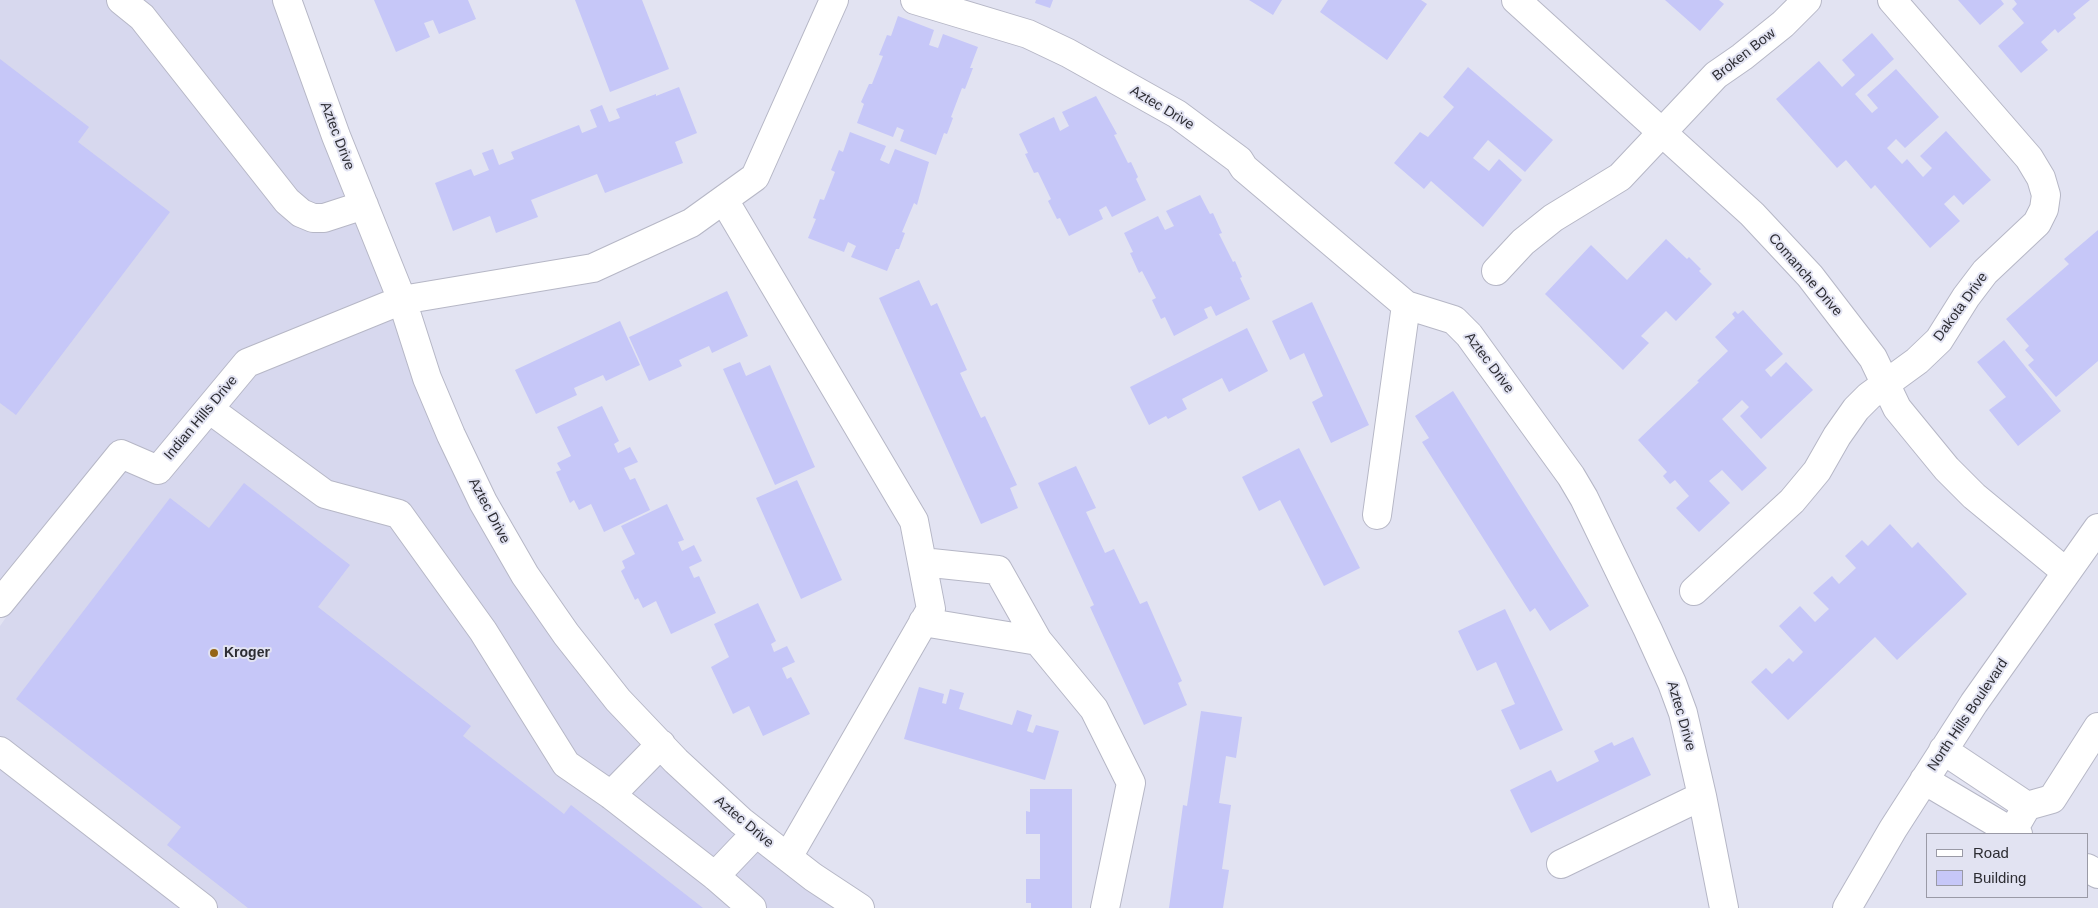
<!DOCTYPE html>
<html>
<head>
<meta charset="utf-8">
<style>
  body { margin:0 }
  #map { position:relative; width:2098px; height:908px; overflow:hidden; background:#e2e3f2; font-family:Arial,sans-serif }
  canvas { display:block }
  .legend { position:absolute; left:1926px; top:833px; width:162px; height:65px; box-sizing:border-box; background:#e2e3f2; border:1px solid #9a9aa6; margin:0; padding:6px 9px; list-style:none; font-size:15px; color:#2d2d33 }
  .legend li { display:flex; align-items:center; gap:10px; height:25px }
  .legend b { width:25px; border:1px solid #9a9aa6 }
</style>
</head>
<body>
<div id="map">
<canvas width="2098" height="908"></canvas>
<ul class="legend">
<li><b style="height:6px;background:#fff"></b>Road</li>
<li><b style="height:14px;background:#c6c7f8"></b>Building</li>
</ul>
</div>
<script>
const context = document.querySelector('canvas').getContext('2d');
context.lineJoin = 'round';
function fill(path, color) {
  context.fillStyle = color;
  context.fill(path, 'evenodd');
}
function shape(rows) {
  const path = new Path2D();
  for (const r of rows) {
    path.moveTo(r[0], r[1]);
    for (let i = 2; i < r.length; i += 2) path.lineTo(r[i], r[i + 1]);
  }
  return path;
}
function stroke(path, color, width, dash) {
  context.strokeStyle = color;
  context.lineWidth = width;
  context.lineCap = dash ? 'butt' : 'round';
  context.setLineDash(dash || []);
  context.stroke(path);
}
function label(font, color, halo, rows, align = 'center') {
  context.font = font + ' Arial,sans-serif';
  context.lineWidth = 4;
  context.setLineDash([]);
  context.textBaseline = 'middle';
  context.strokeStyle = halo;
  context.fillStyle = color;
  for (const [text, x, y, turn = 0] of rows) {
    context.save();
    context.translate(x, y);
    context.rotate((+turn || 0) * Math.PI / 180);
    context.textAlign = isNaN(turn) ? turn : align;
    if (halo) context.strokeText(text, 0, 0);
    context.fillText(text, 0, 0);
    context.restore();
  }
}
const built = shape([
  [0,0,289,0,483,502,676,761,863,908,0,908,0,626,115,461,0,603]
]);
const building = shape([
  [374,0,468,0,476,19,439,34,433,20,424,23,430,37,396,52],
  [575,0,642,0,669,69,610,92],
  [1036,0,1053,0,1050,8,1035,3],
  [1249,0,1282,0,1273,15],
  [1328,0,1421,0,1427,4,1387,60,1320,12],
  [1665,0,1719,0,1724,4,1700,31],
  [1958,0,2001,0,2004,4,1980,25],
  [2014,0,2090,0,2073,14,2076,18,2058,33,2055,29,2041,42,2048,50,2021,73,1998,46,2024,23,2012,9,2017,4],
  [898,16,934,30,929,45,938,48,943,34,978,47,970,68,973,68,965,89,962,88,951,117,953,118,947,134,944,133,936,155,900,141,904,130,897,127,893,137,857,123,864,104,861,102,869,84,872,84,883,56,879,55,887,35,891,36],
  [1872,33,1894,59,1855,94,1872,113,1878,108,1867,95,1896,69,1939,117,1905,148,1896,139,1887,148,1902,164,1907,159,1923,177,1932,168,1920,156,1946,131,1991,180,1963,205,1954,195,1944,204,1960,221,1930,248,1875,185,1871,189,1846,160,1837,168,1776,99,1819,61,1842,87,1855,75,1842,60],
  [0,59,89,127,78,142,170,212,16,415,0,403],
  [1468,67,1553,140,1525,172,1488,140,1473,158,1489,171,1499,159,1522,180,1483,227,1431,181,1424,189,1394,163,1420,132,1428,137,1454,107,1443,97],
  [679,87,697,133,675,142,683,163,605,193,597,174,531,200,538,217,496,233,490,216,453,231,435,183,471,169,474,176,489,170,482,153,493,149,499,165,514,159,511,152,579,125,582,133,597,127,590,110,602,105,609,122,620,118,616,109,656,94,656,96],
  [1096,96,1117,134,1114,135,1128,163,1131,162,1138,177,1136,179,1146,200,1112,217,1106,206,1099,210,1103,219,1069,236,1060,218,1057,219,1048,201,1051,199,1038,172,1034,173,1025,154,1028,153,1019,134,1054,117,1060,131,1069,126,1062,112],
  [850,132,886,146,880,160,889,164,895,149,929,162,917,205,914,203,902,232,905,233,899,249,896,249,887,271,851,257,856,246,848,242,844,252,808,238,816,219,813,218,820,199,824,200,835,172,831,170,839,150,843,152],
  [1200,195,1210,214,1213,213,1222,233,1219,234,1233,262,1235,261,1242,277,1240,278,1250,299,1216,316,1211,306,1204,309,1208,318,1174,336,1165,317,1161,319,1152,300,1156,298,1142,271,1139,273,1130,253,1133,252,1124,233,1158,216,1165,230,1174,226,1166,211],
  [2098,230,2098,361,2056,397,2028,365,2034,360,2025,350,2029,346,2006,319,2069,264,2064,259],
  [1666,239,1687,259,1689,257,1701,269,1699,271,1712,284,1676,321,1666,311,1641,336,1649,343,1623,370,1545,294,1591,245,1627,280],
  [919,280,931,306,937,303,967,370,960,373,981,418,985,416,1017,485,1010,488,1018,508,981,524,879,298],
  [727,291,748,336,712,353,709,346,679,360,682,366,649,381,629,337],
  [1312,302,1369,425,1331,443,1312,402,1323,396,1304,353,1290,360,1272,321],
  [1743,310,1783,354,1765,370,1771,377,1786,362,1813,390,1761,439,1740,416,1749,407,1742,400,1722,419,1767,468,1742,491,1722,470,1709,481,1730,503,1699,532,1676,508,1689,496,1675,480,1670,484,1663,476,1667,472,1638,440,1699,382,1697,381,1728,351,1715,337,1735,318,1732,314,1735,311,1738,314],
  [620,321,640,365,606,381,603,375,574,388,577,395,536,414,515,370],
  [1247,328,1268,371,1229,392,1222,378,1182,399,1187,409,1168,419,1166,416,1149,425,1130,387],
  [2004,340,2061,411,2018,446,1989,410,2006,397,1977,362],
  [740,362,746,376,770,365,815,467,775,485,723,369],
  [1453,391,1589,606,1550,631,1535,608,1530,612,1422,442,1429,438,1415,416],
  [602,406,619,441,614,444,618,453,630,447,638,462,624,468,630,480,635,478,650,510,604,532,591,504,579,510,574,500,570,503,556,472,561,470,557,463,571,456,557,427],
  [1299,448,1360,568,1324,586,1280,500,1259,511,1242,477],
  [1076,466,1096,508,1086,512,1105,553,1114,549,1140,604,1147,601,1182,681,1178,683,1187,705,1144,725,1090,607,1094,605,1038,483],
  [797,480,842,580,801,599,756,498],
  [244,483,350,565,318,607,471,726,463,736,564,814,571,805,703,908,248,908,167,845,181,827,16,699,170,498,209,528],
  [667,504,684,540,678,542,682,551,694,545,702,561,689,567,694,578,699,576,716,613,671,634,656,601,643,608,638,598,635,600,621,571,625,568,622,561,635,554,621,526],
  [1890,524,1912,548,1918,542,1967,594,1897,660,1875,637,1788,720,1751,682,1766,668,1772,674,1789,658,1793,662,1803,652,1779,626,1800,606,1815,622,1829,609,1813,593,1832,576,1839,584,1856,568,1845,556,1862,540,1868,546],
  [758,603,776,641,771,644,774,652,787,646,795,662,782,668,787,679,791,677,810,714,763,736,749,706,733,714,711,667,729,657,714,624],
  [1505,609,1563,730,1520,750,1501,710,1515,704,1496,662,1477,671,1458,631],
  [919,687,944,694,942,703,946,704,950,689,964,693,959,709,1012,725,1017,710,1032,715,1027,731,1033,733,1036,725,1059,731,1045,780,904,739],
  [1201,711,1242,717,1236,758,1226,756,1219,803,1231,805,1222,869,1229,870,1223,908,1169,908,1183,805,1187,806],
  [1633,737,1651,775,1531,833,1510,790,1551,770,1557,782,1599,761,1594,751,1612,742,1614,746],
  [1030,789,1072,789,1072,908,1031,908,1031,903,1026,903,1026,879,1040,879,1040,834,1026,834,1026,811,1030,812]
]);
const minor = shape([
  [121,0,142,17,287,201,301,213,313,218,324,218,364,205],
  [287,0,336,136,402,300,427,378,451,435,483,502,525,575,566,634,618,700,676,761,741,821,813,877,860,908],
  [915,0,1028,34,1068,53,1177,114,1239,160,1244,168,1406,305,1454,320,1469,335,1571,476,1584,498,1648,630,1672,683,1683,713,1702,796,1724,908],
  [1516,0,1752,214,1810,276,1873,358,1897,408,1947,469,1974,496,2066,572],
  [724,200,914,521,931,609,788,857],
  [1496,271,1523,242,1553,218,1620,177,1716,75,1742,57,1783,24,1807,0],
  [209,409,325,494,399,514,483,631,566,764,611,795,715,876,752,908],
  [1377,515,1406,305],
  [922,562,998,570,1038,641,923,622],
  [1694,591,1792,501,1817,471,1837,436,1856,409,1869,396,1917,361,1939,340,1966,297,1985,272,2037,223,2044,209,2046,195,2041,178,2029,158,1892,0],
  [0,603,121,454,158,470,247,363,402,300,593,268,691,223,755,177,834,0],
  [1038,641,1094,709,1131,783,1105,908],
  [1943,750,2027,806],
  [0,751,203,908],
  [1924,780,2012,832],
  [611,795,661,744],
  [2018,834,2012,832,2027,806,2052,799,2098,727],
  [1561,864,1702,796],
  [2087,868,2098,874],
  [715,876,756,833],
  [1847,908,1893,829,1974,703,2098,528]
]);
const markers = [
  [214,653,5,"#956516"]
];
const streetNames = [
  ["Broken Bow",1744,55,-38],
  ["Aztec Drive",1162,108,31],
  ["Aztec Drive",337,136,69],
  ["Comanche Drive",1805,275,49],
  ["Dakota Drive",1961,307,-54],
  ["Aztec Drive",1489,363,53],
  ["Indian Hills Drive",201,418,-50],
  ["Aztec Drive",489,511,62],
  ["North Hills Boulevard",1968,715,-56],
  ["Aztec Drive",1681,716,74],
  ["Aztec Drive",744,822,40]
];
const poiNames = [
  ["Kroger",224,653]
];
fill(built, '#d7d8ee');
fill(building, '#c6c7f8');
stroke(minor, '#b6b7c6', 30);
stroke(minor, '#fff', 28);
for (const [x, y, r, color] of markers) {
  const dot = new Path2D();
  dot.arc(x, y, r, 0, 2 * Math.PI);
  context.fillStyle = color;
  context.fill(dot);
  stroke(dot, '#e2e3f2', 2);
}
label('14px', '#2d2d33', '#e2e3f2', streetNames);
label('bold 14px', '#2d2d33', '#e2e3f2', poiNames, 'left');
</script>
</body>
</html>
